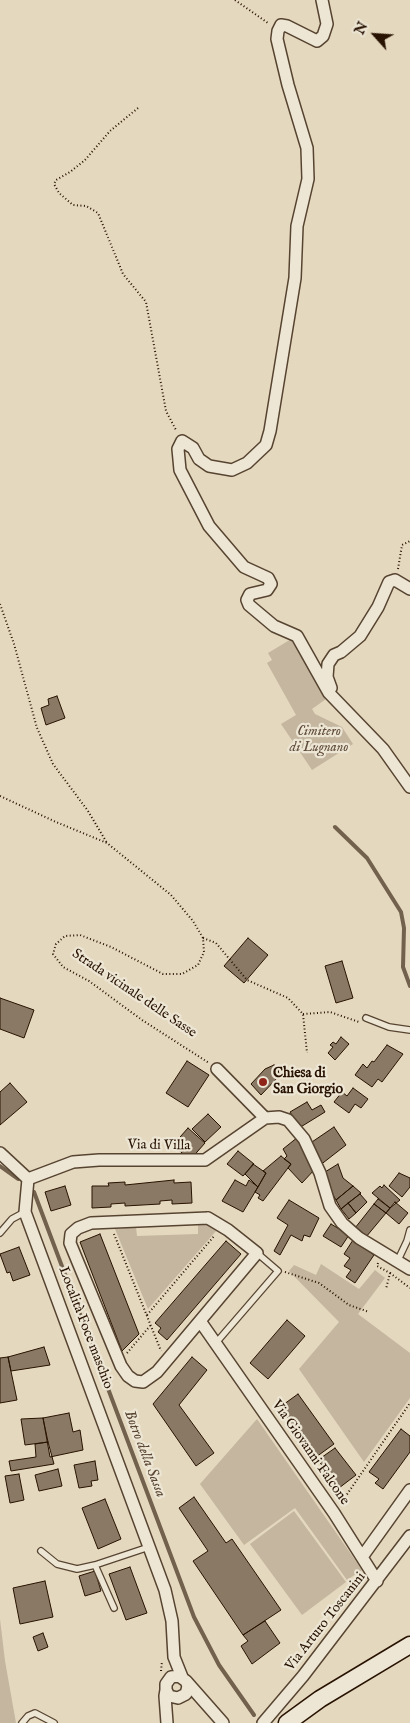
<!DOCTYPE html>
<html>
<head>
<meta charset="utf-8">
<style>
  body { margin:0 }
  #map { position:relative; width:410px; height:1723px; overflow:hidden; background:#e4d8bf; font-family:"IM FELL English",serif }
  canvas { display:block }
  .north { position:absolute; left:350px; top:10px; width:50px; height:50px; -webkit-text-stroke:4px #ede6d5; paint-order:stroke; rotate:296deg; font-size:14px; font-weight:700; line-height:20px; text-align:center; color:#281201 }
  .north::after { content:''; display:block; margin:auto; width:18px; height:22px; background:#281201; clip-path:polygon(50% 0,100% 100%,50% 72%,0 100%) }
</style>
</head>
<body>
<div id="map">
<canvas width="410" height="1723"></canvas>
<div class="north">N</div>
</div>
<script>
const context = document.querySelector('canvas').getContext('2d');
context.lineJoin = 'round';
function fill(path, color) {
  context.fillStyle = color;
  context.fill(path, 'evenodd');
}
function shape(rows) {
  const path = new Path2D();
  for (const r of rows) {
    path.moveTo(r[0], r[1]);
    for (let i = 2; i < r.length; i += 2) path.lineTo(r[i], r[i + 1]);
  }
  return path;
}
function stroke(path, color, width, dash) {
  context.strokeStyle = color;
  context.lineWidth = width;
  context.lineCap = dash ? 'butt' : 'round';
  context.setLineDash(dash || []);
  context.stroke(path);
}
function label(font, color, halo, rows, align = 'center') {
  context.font = font + ' "IM FELL English",serif';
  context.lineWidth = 4.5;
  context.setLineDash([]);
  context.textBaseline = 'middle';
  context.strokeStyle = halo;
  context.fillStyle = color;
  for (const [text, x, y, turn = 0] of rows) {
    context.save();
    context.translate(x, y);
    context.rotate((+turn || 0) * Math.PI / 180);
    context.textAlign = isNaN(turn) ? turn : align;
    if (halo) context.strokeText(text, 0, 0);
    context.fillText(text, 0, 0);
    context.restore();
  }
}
const green = shape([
  [293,638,326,699,312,709,315,714,342,727,353,744,312,770,281,724,296,715,267,663,272,660,268,653],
  [198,1224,207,1225,216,1231,148,1309,115,1229,136,1227,137,1236,198,1234],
  [321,1264,359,1289,375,1270,385,1278,358,1314,410,1353,410,1398,364,1462,299,1369,339,1322,289,1271,294,1265,316,1275],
  [257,1419,362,1570,347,1580,295,1508,244,1545,200,1484],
  [294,1511,346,1582,302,1615,250,1544],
  [0,1619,5,1661,16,1723,0,1723]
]);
const stream = shape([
  [335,827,367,858,401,912,404,928,403,967,410,986],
  [0,1166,18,1179],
  [34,1192,194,1617,219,1665,254,1715]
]);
const building = shape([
  [57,696,65,718,46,725,41,708,49,705,48,699,57,696],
  [248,938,268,955,244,983,224,966,248,938],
  [342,961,353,998,336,1003,325,966,342,961],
  [0,998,34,1010,24,1038,0,1029,0,998],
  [341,1037,349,1044,335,1060,328,1053,333,1047,330,1045,333,1042,336,1044,341,1037],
  [387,1045,403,1054,382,1082,378,1079,372,1087,355,1075,363,1064,367,1068,372,1061,374,1062,387,1045],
  [187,1061,209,1075,188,1107,166,1093,187,1061],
  [274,1065,278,1067,279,1076,261,1095,251,1084,265,1069,274,1065],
  [10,1083,27,1102,0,1125,0,1092,10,1083],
  [353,1088,368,1099,361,1108,355,1104,349,1113,334,1102,342,1092,347,1096,353,1088],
  [307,1102,312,1110,321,1105,325,1112,299,1128,290,1112,307,1102],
  [208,1114,221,1127,205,1142,192,1129,208,1114],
  [334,1127,346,1145,319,1166,309,1144,334,1127],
  [188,1128,205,1143,190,1160,173,1145,188,1128],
  [298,1137,315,1169,302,1183,288,1168,291,1164,284,1159,287,1156,283,1149,298,1137],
  [238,1151,254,1164,243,1176,227,1164,238,1151],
  [281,1156,291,1164,263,1201,258,1198,260,1195,255,1192,266,1173,263,1171,281,1156],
  [253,1164,266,1173,258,1187,245,1174,253,1164],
  [338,1164,343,1178,353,1186,336,1200,330,1190,325,1172,338,1164],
  [399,1173,410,1178,410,1187,402,1197,389,1186,399,1173],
  [174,1180,174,1183,191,1182,192,1203,172,1204,172,1200,160,1201,160,1204,125,1206,125,1203,111,1204,111,1207,92,1208,92,1186,109,1186,108,1183,125,1182,125,1185,174,1180],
  [235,1180,246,1186,249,1180,258,1187,243,1212,222,1201,235,1180],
  [384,1185,400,1200,390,1208,372,1193,380,1186,382,1188,384,1185],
  [65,1186,71,1205,51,1211,45,1192,65,1186],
  [353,1186,361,1193,341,1209,336,1200,353,1186],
  [360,1194,367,1202,356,1213,348,1203,360,1194],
  [378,1199,390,1208,386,1213,374,1204,378,1199],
  [289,1200,319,1218,310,1237,304,1235,302,1241,291,1235,280,1255,274,1251,288,1225,277,1218,289,1200],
  [395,1202,408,1213,399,1224,386,1213,395,1202],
  [348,1203,356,1213,349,1219,341,1209,348,1203],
  [374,1204,386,1213,366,1237,355,1228,374,1204],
  [331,1224,349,1235,341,1247,323,1236,331,1224],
  [100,1234,139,1334,122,1351,80,1242,100,1234],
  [353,1240,374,1255,355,1283,346,1277,351,1270,344,1266,350,1258,344,1254,353,1240],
  [226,1241,241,1254,167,1340,158,1332,161,1328,155,1323,226,1241],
  [19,1247,30,1275,13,1281,10,1272,7,1273,0,1254,19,1247],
  [287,1320,305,1336,268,1379,250,1363,287,1320],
  [44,1347,50,1365,11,1371,8,1357,44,1347],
  [8,1357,17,1400,0,1403,0,1358,8,1357],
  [192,1357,207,1370,179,1405,214,1453,196,1466,153,1404,192,1357],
  [298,1394,334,1444,316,1457,280,1407,298,1394],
  [69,1413,73,1432,80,1430,83,1450,50,1457,43,1418,69,1413],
  [43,1418,48,1442,25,1445,21,1419,43,1418],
  [401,1429,410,1436,410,1452,383,1489,375,1483,379,1479,369,1472,401,1429],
  [48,1442,54,1464,11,1471,9,1461,36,1457,35,1444,48,1442],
  [335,1448,356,1475,339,1488,318,1460,335,1448],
  [95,1461,98,1480,91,1481,92,1486,79,1488,74,1465,95,1461],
  [58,1469,62,1486,39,1491,35,1475,58,1469],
  [19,1474,24,1500,10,1503,5,1476,19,1474],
  [194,1497,226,1543,232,1539,281,1610,243,1635,193,1561,208,1551,179,1508,194,1497],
  [105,1499,121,1539,98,1549,82,1508,105,1499],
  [130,1567,147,1613,126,1620,109,1574,130,1567],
  [95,1571,101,1591,85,1596,79,1576,95,1571],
  [45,1581,53,1617,20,1624,13,1588,45,1581],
  [265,1621,280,1643,252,1664,241,1646,248,1641,243,1635,265,1621],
  [43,1633,48,1647,38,1651,33,1637,43,1633]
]);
const path = shape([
  [235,0,268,23],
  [138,108,110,131,85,160,70,172,56,180,54,184,59,193,73,205,86,206,98,213,123,274,146,302,166,411,176,430],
  [398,569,402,545,410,541],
  [0,604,14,644,37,728,53,764,88,811,107,843],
  [0,796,56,822,107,843,171,895,193,921,203,938,204,952,198,965,182,974,163,974,111,947,80,935,65,936,56,944,53,954,63,967,89,981,142,1020,209,1063],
  [203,938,216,943,247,980,288,998,303,1014,307,1053],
  [303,1014,330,1012,359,1022],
  [114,1234,161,1351],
  [378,1263,377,1266,390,1273,386,1289],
  [285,1272,319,1283,349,1305,369,1312],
  [390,1273,410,1288],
  [147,1315,215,1235],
  [127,1353,150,1326],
  [341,1503,410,1403],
  [161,1671,162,1661]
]);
const lane = shape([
  [366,1018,389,1027,410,1030],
  [0,1233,12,1219,25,1212],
  [398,1260,407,1241,410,1230],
  [215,1344,278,1271,257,1253],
  [41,1551,57,1564,77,1569,95,1565,149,1547],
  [95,1565,114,1608],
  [22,1723,28,1716,35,1713,54,1723]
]);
const street = shape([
  [322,0,327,24,323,36,317,41,287,26,281,25,278,31,277,39,288,85,307,148,308,179,297,226,295,278,270,431,266,445,247,463,232,470,209,466,199,459,193,448,182,441,178,449,180,470,209,526,244,567,268,578,271,584,267,590,250,594,247,600,249,605,274,626,297,636,329,693,383,749,410,787],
  [331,688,327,677,328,664,334,655,341,652,360,636,378,607,389,582,395,580,410,589],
  [217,1069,265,1118],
  [0,1153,28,1179],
  [28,1179,25,1212,165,1590,172,1621,174,1657,182,1677],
  [28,1179,73,1162,99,1160,205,1160,265,1118,279,1117,288,1120,304,1139,320,1173,330,1206,342,1223,359,1238,410,1269],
  [208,1218,228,1230,257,1253,157,1372,143,1382,135,1381,128,1376,121,1366,70,1243,71,1234,78,1228,91,1223,208,1218],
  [200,1321,334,1513,377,1581],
  [362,1557,410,1490],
  [186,1681,223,1723],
  [166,1690,169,1696,178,1698,186,1694,188,1686,186,1681,179,1676,171,1677,166,1684,166,1690,165,1696,167,1723],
  [263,1723,303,1676,410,1536]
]);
const secondary = shape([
  [287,1723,320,1699,410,1645]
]);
const markers = [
  [263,1082,5,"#8f2418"]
];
const parkNames = [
  ["Cimitero",319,732],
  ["di Lugnano",319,748]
];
const streetNames = [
  ["Strada vicinale delle Sasse",134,994,34],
  ["Via di Villa",159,1146,1],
  ["Località Foce maschio",85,1328,69],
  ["Via Giovanni Falcone",310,1453,55],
  ["Via Arturo Toscanini",326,1622,-52]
];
const poiNames = [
  ["Chiesa di",273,1074],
  ["San Giorgio",273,1090]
];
const waterNames = [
  ["Botro della Sassa",144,1454,69]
];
fill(green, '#c4b69f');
stroke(stream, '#72614c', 4);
fill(building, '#8a7964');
stroke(building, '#281201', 1);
stroke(lane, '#574430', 8);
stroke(street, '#574430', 14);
stroke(secondary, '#281201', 19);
stroke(path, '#281201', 2, [1, 2.5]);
stroke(lane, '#ede6d5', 5.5);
stroke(street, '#ede6d5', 11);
stroke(secondary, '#ede6d5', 16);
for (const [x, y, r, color] of markers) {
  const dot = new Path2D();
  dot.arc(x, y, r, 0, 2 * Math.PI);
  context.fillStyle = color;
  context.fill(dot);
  stroke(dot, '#ede6d5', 2);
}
label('italic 14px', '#5f4b38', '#ede6d5', parkNames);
label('14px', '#281201', '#ede6d5', streetNames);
label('bold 14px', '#281201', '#ede6d5', poiNames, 'left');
label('italic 15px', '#5a4633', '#ede6d5', waterNames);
</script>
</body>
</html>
